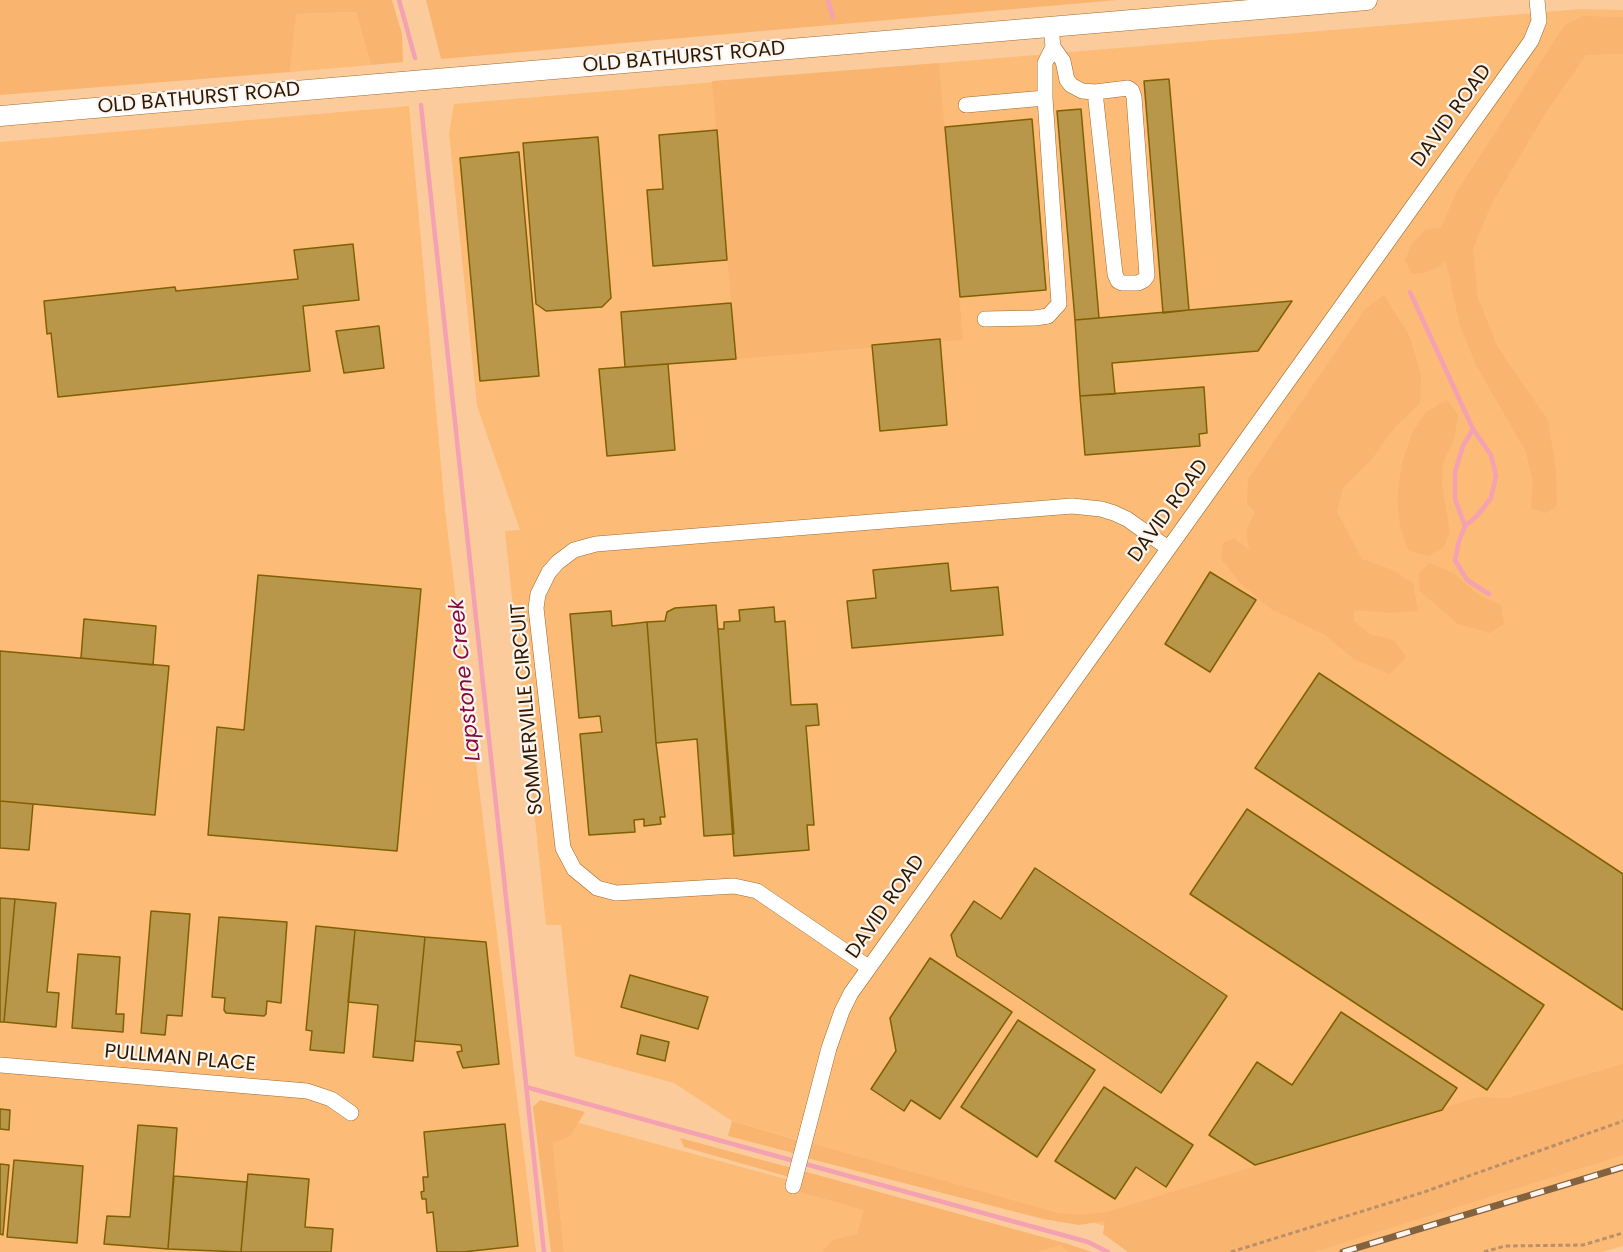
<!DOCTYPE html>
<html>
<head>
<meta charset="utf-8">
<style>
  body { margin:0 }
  canvas { display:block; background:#fccb9c }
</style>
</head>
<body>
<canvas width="1623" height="1252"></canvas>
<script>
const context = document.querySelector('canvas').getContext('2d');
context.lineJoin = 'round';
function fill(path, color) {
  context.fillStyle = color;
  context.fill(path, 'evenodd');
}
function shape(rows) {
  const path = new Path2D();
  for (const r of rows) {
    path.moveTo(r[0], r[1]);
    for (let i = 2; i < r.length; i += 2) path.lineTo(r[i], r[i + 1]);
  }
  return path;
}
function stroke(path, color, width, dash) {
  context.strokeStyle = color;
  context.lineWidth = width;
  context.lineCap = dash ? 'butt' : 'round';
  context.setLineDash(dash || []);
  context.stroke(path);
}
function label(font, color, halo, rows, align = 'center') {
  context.font = font + ' Poppins,sans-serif';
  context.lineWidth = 4.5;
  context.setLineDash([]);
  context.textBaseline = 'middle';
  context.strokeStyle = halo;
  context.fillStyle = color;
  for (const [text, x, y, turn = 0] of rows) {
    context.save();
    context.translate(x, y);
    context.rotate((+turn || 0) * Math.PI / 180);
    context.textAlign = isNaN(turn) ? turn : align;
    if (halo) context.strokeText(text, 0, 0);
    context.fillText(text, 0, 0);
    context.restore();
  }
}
const built = shape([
  [1581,9,1623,10,1623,1246,1602,1252,1155,1252,1116,1229,732,1121,674,1083,575,1056,561,925,546,925,505,531,520,530,477,406,449,133,454,104],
  [356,12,371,65,290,72,295,14],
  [409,106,445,510,536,1252,0,1252,0,142],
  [550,1115,1043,1249,1060,1245,1068,1252,564,1252]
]);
const green = shape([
  [0,0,392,0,402,34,403,62,371,65,356,12,296,14,290,72,0,95],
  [426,0,1118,0,441,59],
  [1583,16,1623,17,1623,54,1586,55,1545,114,1491,205,1473,249,1478,298,1498,348,1548,420,1556,471,1557,506,1546,513,1531,508,1533,483,1526,452,1476,365,1460,326,1446,262,1428,272,1412,274,1405,260,1412,244,1426,229,1441,228,1456,193,1564,26],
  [939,63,963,340,736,359,712,81],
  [1384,295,1410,337,1421,375,1420,403,1394,428,1375,455,1343,488,1337,512,1362,559,1390,569,1413,583,1418,611,1390,613,1354,610,1354,621,1369,634,1394,640,1406,657,1390,674,1355,660,1325,635,1271,609,1241,584,1221,559,1223,543,1234,538,1249,550,1246,531,1255,512,1247,503,1248,479,1366,308],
  [1447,400,1458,415,1454,439,1443,463,1442,485,1450,532,1444,547,1428,556,1409,551,1400,528,1397,499,1402,463,1412,433,1426,412],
  [1429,563,1453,573,1479,595,1501,605,1504,624,1490,633,1458,624,1420,591,1418,574],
  [1623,1064,1623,1155,1314,1252,1128,1252,1103,1234,1105,1221,1079,1225,1043,1219,807,1158,811,1143,1059,1213,1080,1215,1107,1212,1479,1097,1508,1098],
  [540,1100,585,1112,570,1136,553,1143,564,1252,551,1252,533,1107],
  [732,1121,801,1141,797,1154,728,1136],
  [680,1138,792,1168,789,1177,684,1147],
  [803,1171,1068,1244,1092,1252,1068,1252,1060,1245,1037,1252,822,1252,833,1240,857,1234,864,1210,797,1191]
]);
const stream = shape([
  [399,0,415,58],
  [828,0,833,17],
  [421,105,544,1252],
  [1410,292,1473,429,1491,455,1496,476,1491,498,1477,516,1465,526,1459,541,1455,560,1467,580,1489,594],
  [1465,526,1455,499,1455,472,1463,446,1473,429],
  [526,1087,1088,1242,1108,1252]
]);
const building = shape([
  [1169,79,1189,310,1163,313,1144,81,1169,79],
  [1081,109,1099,318,1075,320,1057,111,1081,109],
  [1032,119,1046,290,960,297,945,127,1032,119],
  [717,130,727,260,653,266,647,190,663,189,659,135,717,130],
  [598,137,611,298,602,307,546,311,536,304,523,143,598,137],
  [519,152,539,376,480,381,460,158,519,152],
  [353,244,359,300,303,306,310,371,58,397,51,333,47,334,44,301,175,287,176,291,298,279,294,250,353,244],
  [1292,301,1258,351,1112,363,1115,394,1080,396,1075,320,1292,301],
  [731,303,736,359,625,367,621,312,731,303],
  [379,326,384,368,344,373,336,331,379,326],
  [940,339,947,425,880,431,872,345,940,339],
  [668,364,675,450,607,456,599,369,668,364],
  [1204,387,1207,433,1199,434,1200,446,1085,455,1080,396,1204,387],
  [948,563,951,591,998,587,1003,635,852,648,847,601,876,598,873,570,948,563],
  [1210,572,1256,600,1210,672,1165,644,1210,572],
  [258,575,421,589,397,851,208,835,217,727,244,730,258,575],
  [716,605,734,834,704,836,697,739,656,743,647,622,665,621,667,612,675,608,716,605],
  [774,607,775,622,785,621,791,705,817,704,819,725,806,726,814,825,807,825,809,850,734,856,718,629,724,629,724,622,740,621,739,610,774,607],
  [611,611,612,626,647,622,656,743,665,817,660,817,661,824,644,826,644,819,634,820,635,832,589,835,580,734,602,732,600,716,579,718,570,614,611,611],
  [84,619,156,626,153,665,81,658,84,619],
  [0,651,169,666,155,815,0,801,0,651],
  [1319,673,1623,874,1623,1010,1255,768,1319,673],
  [0,801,33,804,29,850,0,848,0,801],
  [1247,809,1544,1005,1487,1090,1190,894,1247,809],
  [1035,868,1227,996,1161,1093,957,956,951,935,974,901,1001,919,1035,868],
  [0,898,15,899,4,1022,0,1022,0,898],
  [15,899,56,903,47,992,59,993,56,1027,4,1022,15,899],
  [151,911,190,914,182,1016,167,1015,165,1035,141,1033,151,911],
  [219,917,287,922,281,1003,267,1001,266,1014,264,1016,226,1013,224,1010,225,998,212,997,219,917],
  [316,926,355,930,344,1053,310,1050,312,1031,306,1030,316,926],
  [355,930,425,937,413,1061,373,1057,378,1005,348,1002,355,930],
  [425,937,486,942,499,1064,463,1068,457,1052,462,1051,461,1045,415,1041,425,937],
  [78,954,120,957,116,1014,124,1014,123,1032,72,1028,78,954],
  [930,958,1012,1012,940,1119,911,1100,904,1111,871,1089,896,1051,890,1018,930,958],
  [630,975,708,997,698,1029,621,1007,630,975],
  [1341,1012,1457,1088,1442,1110,1255,1165,1209,1135,1257,1062,1292,1085,1341,1012],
  [1018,1020,1095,1070,1037,1157,961,1107,1018,1020],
  [641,1035,669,1042,665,1061,637,1054,641,1035],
  [1104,1087,1193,1145,1166,1187,1136,1167,1115,1199,1055,1161,1104,1087],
  [0,1109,10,1110,9,1130,0,1129,0,1109],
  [505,1124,518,1246,463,1252,437,1252,433,1212,427,1213,426,1199,422,1199,421,1192,424,1191,423,1177,428,1177,424,1132,505,1124],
  [138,1125,177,1128,168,1249,104,1244,107,1216,130,1217,138,1125],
  [14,1160,83,1166,77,1243,7,1237,14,1160],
  [0,1164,9,1165,3,1235,0,1234,0,1164],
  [248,1174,309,1179,305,1227,333,1229,331,1252,241,1252,248,1174],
  [174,1176,247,1182,241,1252,168,1249,174,1176]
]);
const path = shape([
  [1231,1252,1421,1193,1623,1121],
  [1484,1252,1505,1246,1583,1245,1623,1233]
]);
const minor = shape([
  [1051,27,1053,47,1063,61,1067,80,1071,85,1082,91,1095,92,1128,88,1132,91,1134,97,1147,276,1144,280,1138,283,1122,283,1118,281,1115,274,1095,92],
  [966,105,1045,98,1045,63,1053,47],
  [985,319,1035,318,1048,316,1059,304,1045,98],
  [868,967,757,891,734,886,616,893,597,888,574,869,563,848,536,608,538,594,549,572,558,562,574,550,596,544,1072,506,1101,509,1114,513,1127,519,1168,548],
  [0,1065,307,1091,331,1099,351,1113],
  [793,1186,829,1048,842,1011,851,993,1531,41,1539,21,1537,0]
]);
const major = shape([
  [0,116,1367,0]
]);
const rail = shape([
  [1343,1252,1623,1167]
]);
const streetNames = [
  ["OLD BATHURST ROAD",684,58,-5],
  ["OLD BATHURST ROAD",199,99,-5],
  ["DAVID ROAD",1452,116,-54],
  ["DAVID ROAD",1169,511,-54],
  ["SOMMERVILLE CIRCUIT",528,709,-95],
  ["DAVID ROAD",886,907,-55],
  ["PULLMAN PLACE",180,1059,5]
];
const waterNames = [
  ["Lapstone Creek",466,680,-96]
];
fill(built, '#fcbb77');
fill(green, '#f9b570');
stroke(stream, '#f4a1b2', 4.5);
fill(building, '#b9974a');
stroke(building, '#806000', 1.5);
stroke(minor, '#a26b2d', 16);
stroke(major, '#a26b2d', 21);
stroke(path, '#b99069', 3, [4.5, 3]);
stroke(minor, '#fff', 15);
stroke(major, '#fff', 20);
stroke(rail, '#836240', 7);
stroke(rail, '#fcf5f0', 4.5, [14]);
label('20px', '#2e1800', '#fcf5f0', streetNames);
label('italic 21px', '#88083c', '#fcf5f0', waterNames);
</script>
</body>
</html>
